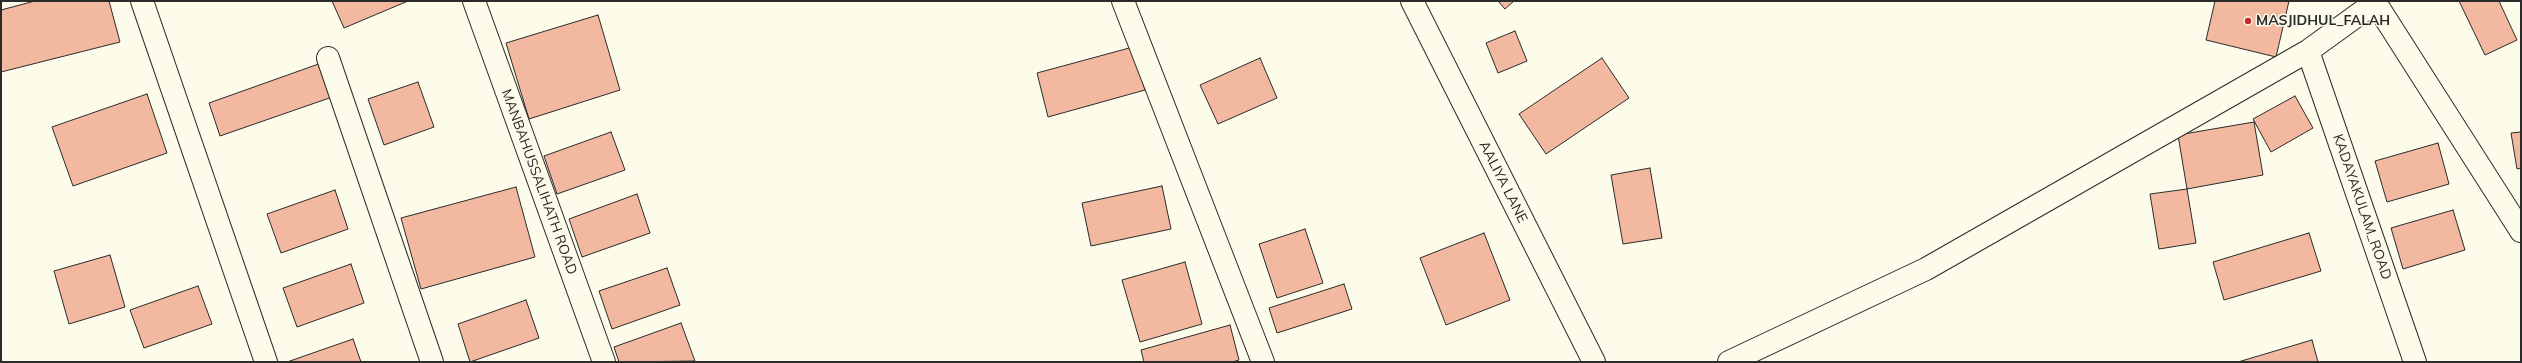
<!DOCTYPE html>
<html>
<head>
<meta charset="utf-8">
<style>
  body { margin:0 }
  #map { position:relative; width:2522px; height:363px; overflow:hidden; background:#fdfbea; font-family:Mulish,sans-serif }
  canvas { display:block }
  .frame { position:absolute; inset:0; border:2px solid #2b2b2b; pointer-events:none }
</style>
</head>
<body>
<div id="map">
<canvas width="2522" height="363"></canvas>
<div class="frame"></div>
</div>
<script>
const context = document.querySelector('canvas').getContext('2d');
context.lineJoin = 'round';
function fill(path, color) {
  context.fillStyle = color;
  context.fill(path, 'evenodd');
}
function shape(rows) {
  const path = new Path2D();
  for (const r of rows) {
    path.moveTo(r[0], r[1]);
    for (let i = 2; i < r.length; i += 2) path.lineTo(r[i], r[i + 1]);
  }
  return path;
}
function stroke(path, color, width, dash) {
  context.strokeStyle = color;
  context.lineWidth = width;
  context.lineCap = dash ? 'butt' : 'round';
  context.setLineDash(dash || []);
  context.stroke(path);
}
function label(font, color, halo, rows, align = 'center') {
  context.font = font + ' Mulish,sans-serif';
  context.lineWidth = 3;
  context.setLineDash([]);
  context.textBaseline = 'middle';
  context.strokeStyle = halo;
  context.fillStyle = color;
  for (const [text, x, y, turn = 0] of rows) {
    context.save();
    context.translate(x, y);
    context.rotate((+turn || 0) * Math.PI / 180);
    context.textAlign = isNaN(turn) ? turn : align;
    if (halo) context.strokeText(text, 0, 0);
    context.fillText(text, 0, 0);
    context.restore();
  }
}
const building = shape([
  [35,1,109,1,120,42,1,72,1,10,35,1],
  [332,1,408,1,344,28,332,1],
  [1498,1,1514,1,1505,9,1498,1],
  [2215,1,2289,1,2276,57,2206,40,2215,1],
  [2459,1,2499,1,2517,40,2485,55,2459,1],
  [598,15,620,90,529,119,506,43,598,15],
  [1515,31,1527,61,1498,73,1486,43,1515,31],
  [1133,47,1145,90,1048,117,1037,73,1133,47],
  [1260,58,1277,98,1218,124,1200,85,1260,58],
  [1602,58,1629,98,1546,154,1519,114,1602,58],
  [327,61,338,95,220,136,209,103,327,61],
  [418,82,434,127,384,145,368,99,418,82],
  [147,94,167,153,73,186,52,127,147,94],
  [2295,96,2313,128,2271,152,2253,119,2295,96],
  [2254,122,2263,175,2187,189,2178,135,2254,122],
  [611,132,625,170,557,194,544,156,611,132],
  [2521,132,2521,168,2517,169,2511,133,2521,132],
  [2438,143,2449,184,2387,202,2375,161,2438,143],
  [1650,168,1662,238,1623,244,1611,175,1650,168],
  [1162,186,1171,229,1091,246,1082,203,1162,186],
  [516,187,535,257,421,289,401,218,516,187],
  [2187,189,2196,243,2159,249,2150,194,2187,189],
  [335,190,348,229,281,253,267,214,335,190],
  [637,194,650,233,582,257,569,219,637,194],
  [2453,210,2465,250,2403,269,2391,228,2453,210],
  [1305,229,1323,283,1277,298,1259,244,1305,229],
  [1484,233,1510,300,1446,325,1420,258,1484,233],
  [2309,233,2321,271,2224,300,2213,262,2309,233],
  [110,255,125,307,69,324,54,271,110,255],
  [1185,262,1202,324,1140,342,1122,280,1185,262],
  [351,264,364,303,297,327,283,288,351,264],
  [667,268,680,305,612,329,599,291,667,268],
  [1344,284,1352,309,1277,333,1269,308,1344,284],
  [198,286,212,324,144,348,130,310,198,286],
  [526,300,539,338,470,362,458,324,526,300],
  [681,323,695,361,619,362,614,347,681,323],
  [1230,325,1239,360,1232,362,1144,362,1141,350,1230,325],
  [353,339,361,362,287,362,353,339],
  [2312,340,2318,362,2238,362,2312,340]
]);
const street = shape([
  [142,1,266,362],
  [474,1,604,362],
  [1123,1,1263,362],
  [1412,1,1594,362],
  [2375,2,2521,231],
  [2308,51,2415,362],
  [328,58,432,362],
  [1729,362,1926,269,2308,51,2377,1]
]);
const markers = [
  [2248,21,4,"#c62828"]
];
const poiNames = [
  ["MASJIDHUL_FALAH",2256,21]
];
const streetNames = [
  ["MANBAHUSSALIHATH ROAD",539,182,70],
  ["AALIYA LANE",1503,182,63],
  ["KADAYAKULAM_ROAD",2362,207,71]
];
fill(building, '#f2b8a0');
stroke(building, '#2b2b2b', 1);
stroke(street, '#2b2b2b', 24);
stroke(street, '#fdfbea', 22);
for (const [x, y, r, color] of markers) {
  const dot = new Path2D();
  dot.arc(x, y, r, 0, 2 * Math.PI);
  context.fillStyle = color;
  context.fill(dot);
  stroke(dot, '#fdfbea', 1.5);
}
label('bold 14px', '#2b2b2b', '#fdfbea', poiNames, 'left');
label('14px', '#2b2b2b', '#fdfbea', streetNames);
</script>
</body>
</html>
